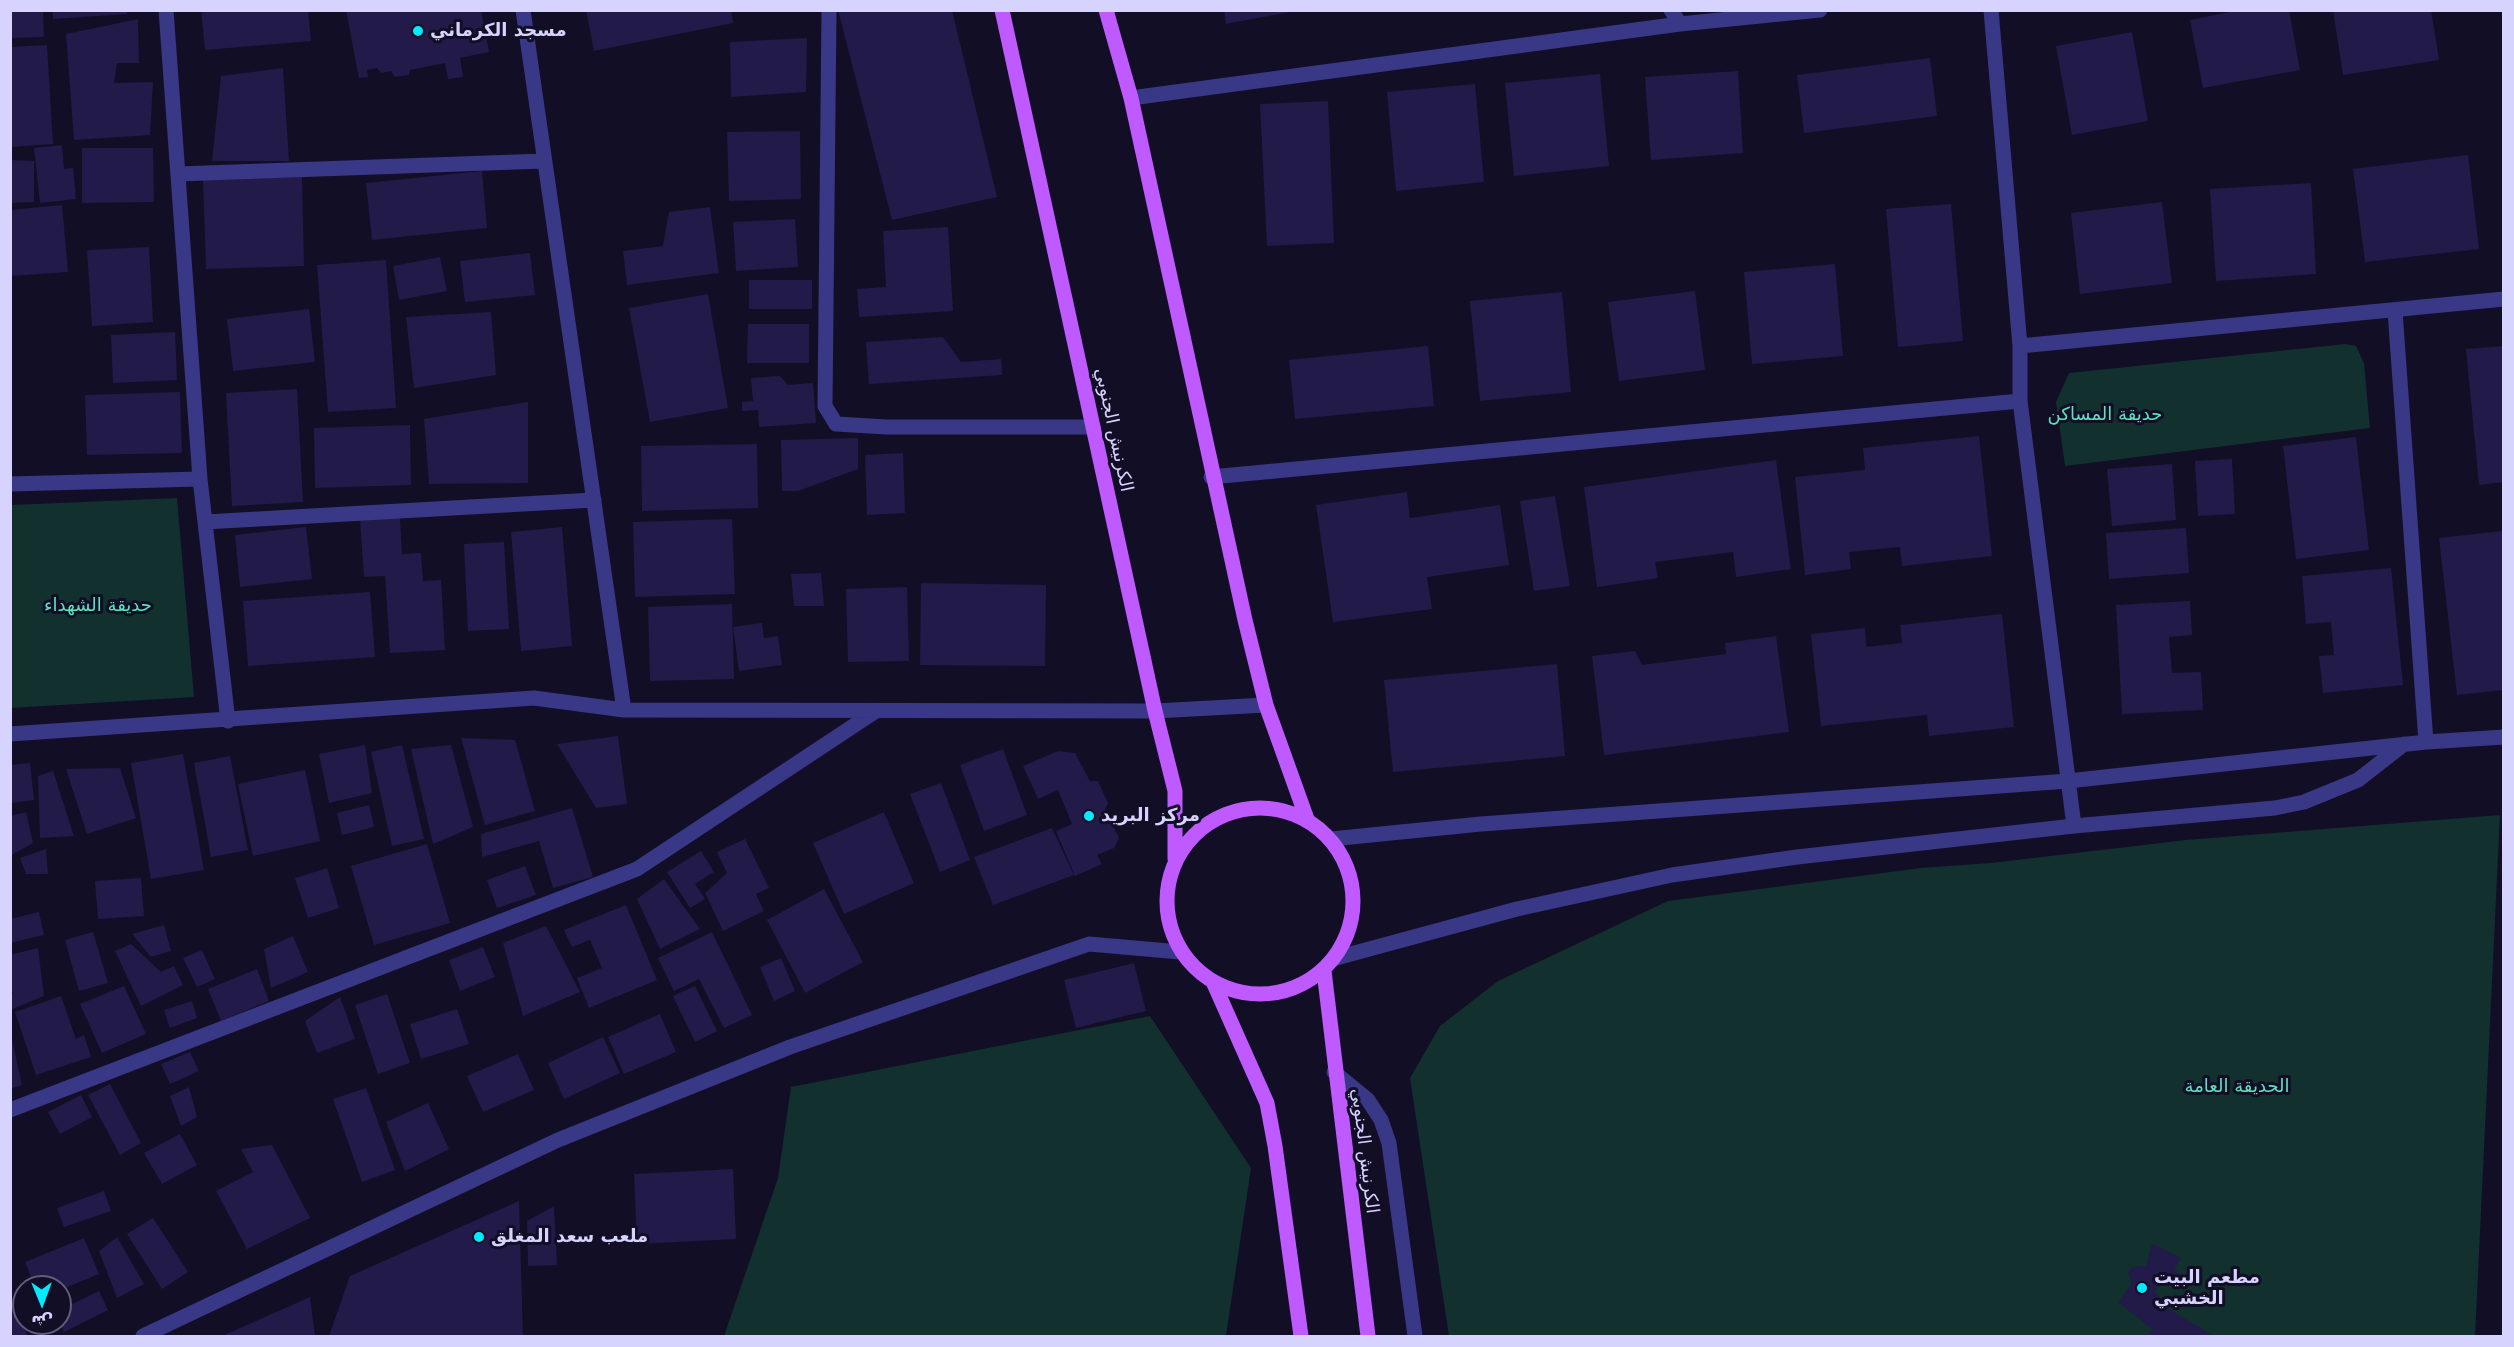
<!DOCTYPE html>
<html>
<head>
<meta charset="utf-8">
<style>
  body { margin:0 }
  #map { position:relative; width:2514px; height:1347px; overflow:hidden; background:#120e26; font-family:"DejaVu Sans",Cairo,sans-serif }
  canvas { display:block }
  .frame { position:absolute; inset:0; border:12px solid #d7d3ff; pointer-events:none }
  .north { position:absolute; left:12px; top:1275px; width:60px; height:60px; box-sizing:border-box; background:#120e26; border:2px solid #615d7d; border-radius:50%; rotate:179deg; font-size:16px; font-weight:700; line-height:24px; text-align:center; color:#d7d3ff }
  .north::after { content:''; display:block; margin:auto; width:21px; height:27px; background:#00ebfe; clip-path:polygon(50% 0,100% 100%,50% 72%,0 100%) }
</style>
</head>
<body>
<div id="map">
<canvas width="2514" height="1347"></canvas>
<div class="frame"></div>
<div class="north">ش</div>
</div>
<script>
const context = document.querySelector('canvas').getContext('2d');
context.lineJoin = 'round';
function fill(path, color) {
  context.fillStyle = color;
  context.fill(path, 'evenodd');
}
function shape(rows) {
  const path = new Path2D();
  for (const r of rows) {
    if (r.length === 3) {
      path.moveTo(r[0] + r[2], r[1]);
      path.arc(r[0], r[1], r[2], 0, 2 * Math.PI);
      continue;
    }
    path.moveTo(r[0], r[1]);
    for (let i = 2; i < r.length; i += 2) path.lineTo(r[i], r[i + 1]);
  }
  return path;
}
function stroke(path, color, width, dash) {
  context.strokeStyle = color;
  context.lineWidth = width;
  context.lineCap = dash ? 'butt' : 'round';
  context.setLineDash(dash || []);
  context.stroke(path);
}
function label(font, color, halo, rows, align = 'center') {
  context.font = font + ' "DejaVu Sans",Cairo,sans-serif';
  context.lineWidth = 6;
  context.setLineDash([]);
  context.textBaseline = 'middle';
  context.strokeStyle = halo;
  context.fillStyle = color;
  for (const [text, x, y, turn = 0] of rows) {
    context.save();
    context.translate(x, y);
    context.rotate((+turn || 0) * Math.PI / 180);
    context.textAlign = isNaN(turn) ? turn : align;
    if (halo) context.strokeText(text, 0, 0);
    context.fillText(text, 0, 0);
    context.restore();
  }
}
const green = shape([
  [2345,344,2356,346,2364,363,2370,428,2065,466,2056,402,2069,373],
  [177,498,194,697,11,708,11,505],
  [2500,815,2475,1336,1449,1336,1410,1078,1440,1026,1498,981,1668,901,1921,868,1991,863,2186,840],
  [1150,1016,1251,1168,1226,1336,724,1336,778,1178,791,1087]
]);
const building = shape([
  [10,10,43,10,44,37,10,38],
  [53,10,127,10,127,14,53,19],
  [201,10,308,10,311,41,205,50],
  [346,10,481,10,489,52,460,58,463,77,448,79,445,63,410,70,409,75,395,77,391,71,381,73,377,68,367,70,368,77,359,78],
  [586,10,731,10,733,23,594,51],
  [838,10,952,10,997,197,892,220],
  [1224,10,1290,10,1290,12,1226,24],
  [2239,10,2289,10,2300,70,2203,88,2190,20],
  [2333,10,2431,10,2439,60,2343,75],
  [138,19,139,63,117,63,114,83,153,82,150,135,74,140,66,34],
  [2132,32,2148,121,2072,135,2056,46],
  [807,38,806,92,731,97,730,42],
  [47,45,53,144,10,147,10,47],
  [1930,58,1937,116,1804,133,1797,75],
  [283,68,289,161,212,161,221,76],
  [1738,71,1743,153,1651,160,1645,77],
  [1600,74,1609,166,1514,176,1505,83],
  [1475,84,1484,182,1396,191,1387,92],
  [1328,101,1334,243,1267,246,1260,104],
  [800,131,801,199,729,201,727,132],
  [62,145,64,169,73,168,76,199,40,203,34,148],
  [82,148,153,148,154,202,82,203],
  [2468,155,2479,249,2365,262,2353,169],
  [10,160,34,161,34,202,10,203],
  [482,171,487,228,372,240,366,183],
  [302,177,304,266,206,269,203,180],
  [2311,183,2316,274,2216,281,2210,189],
  [2162,202,2172,283,2080,294,2071,213],
  [1951,204,1963,341,1898,347,1886,209],
  [62,205,68,272,11,276,10,210],
  [710,207,719,273,627,285,623,251,663,246,669,212],
  [795,219,798,267,736,271,733,222],
  [948,227,953,311,859,317,857,289,886,287,883,231],
  [149,247,153,322,92,326,87,250],
  [530,253,535,295,465,302,460,261],
  [440,257,447,291,399,300,393,266],
  [386,260,396,408,328,412,317,265],
  [1835,264,1843,356,1752,364,1744,272],
  [749,280,812,280,812,309,749,309],
  [1695,291,1705,370,1619,381,1608,302],
  [1562,292,1571,392,1480,401,1470,301],
  [708,294,728,408,650,422,629,308],
  [309,309,315,362,233,371,227,319],
  [491,312,496,375,414,388,406,317],
  [748,324,809,324,809,363,747,363],
  [175,332,177,380,113,383,111,335],
  [943,337,961,362,1001,359,1002,375,869,384,866,342],
  [1428,346,1434,406,1295,419,1289,360],
  [2504,346,2504,482,2479,485,2466,349],
  [780,376,788,385,813,383,816,423,759,427,758,410,742,411,742,402,753,401,751,378],
  [297,389,303,502,232,506,226,393],
  [180,392,182,453,87,455,85,395],
  [528,402,528,483,429,484,424,419],
  [410,425,411,485,315,488,314,428],
  [1979,436,1992,556,1902,566,1900,547,1849,552,1851,569,1805,575,1795,477,1865,470,1863,448],
  [2356,437,2369,550,2296,559,2283,446],
  [858,438,858,469,798,491,782,491,781,440],
  [757,444,758,508,642,511,641,446],
  [903,453,905,513,867,515,865,455],
  [2232,459,2235,514,2198,516,2195,461],
  [1776,460,1791,569,1736,577,1733,552,1655,562,1658,578,1597,587,1584,487],
  [2172,464,2176,520,2112,526,2107,469],
  [1407,492,1410,518,1500,505,1509,565,1427,577,1432,609,1333,622,1316,505],
  [1555,496,1570,586,1534,591,1520,501],
  [400,518,402,554,421,553,423,581,441,580,445,650,390,653,385,576,364,577,360,520],
  [732,519,735,594,635,597,633,522],
  [306,527,312,579,240,587,235,535],
  [562,527,572,646,521,651,511,532],
  [2186,528,2189,573,2109,579,2106,533],
  [2502,531,2504,690,2457,695,2439,538],
  [504,542,509,629,468,631,464,544],
  [2391,568,2403,685,2323,693,2319,656,2334,655,2331,622,2306,624,2302,576],
  [821,573,824,606,794,606,791,574],
  [921,583,1046,585,1045,666,920,665],
  [907,587,909,661,848,662,846,589],
  [370,592,375,657,248,666,243,601],
  [2190,601,2192,635,2169,637,2172,673,2201,672,2203,710,2122,714,2116,605],
  [732,604,734,679,650,681,648,607],
  [2002,614,2014,727,1929,736,1927,715,1821,726,1811,634,1865,628,1866,647,1902,643,1900,625],
  [762,623,764,638,778,636,782,665,739,671,733,627],
  [1776,636,1789,732,1604,755,1592,656,1635,651,1642,665,1726,654,1725,643],
  [1557,664,1565,756,1393,772,1384,680],
  [618,736,627,804,596,808,557,744],
  [461,738,515,740,535,811,485,825],
  [365,745,372,793,329,803,319,754],
  [402,745,424,839,392,846,371,752],
  [451,745,473,827,433,844,411,749],
  [1003,749,1027,815,984,831,960,765],
  [1058,751,1075,753,1090,781,1098,781,1108,803,1105,809,1119,838,1114,848,1097,855,1102,864,1075,876,1056,831,1072,824,1058,790,1038,799,1023,766],
  [183,754,204,870,151,879,131,763],
  [230,756,248,850,211,857,194,763],
  [30,763,34,800,10,803,10,765],
  [120,768,136,818,87,834,66,769],
  [305,770,320,841,253,856,238,784],
  [53,771,74,836,40,838,38,776],
  [941,783,970,860,940,872,910,794],
  [369,805,374,827,342,835,337,813],
  [572,808,593,877,553,888,539,841,482,857,481,834],
  [26,812,33,843,10,856,10,816],
  [884,812,914,883,844,914,813,843],
  [1052,828,1074,875,993,905,974,857],
  [745,839,769,888,756,894,764,911,723,931,705,893,727,873,717,852],
  [427,844,450,923,374,945,351,866],
  [46,849,48,874,26,874,20,858],
  [701,851,714,872,695,884,705,899,690,908,667,872],
  [525,866,536,895,497,908,487,880],
  [327,868,339,908,308,918,295,878],
  [141,878,144,916,98,919,95,881],
  [664,879,700,929,660,949,637,899],
  [824,889,863,962,805,993,767,920],
  [626,905,657,980,589,1008,577,978,602,968,590,940,572,947,564,930],
  [39,912,44,935,10,943,10,919],
  [164,925,171,951,151,957,132,934],
  [546,926,580,992,523,1016,503,943],
  [93,932,108,983,79,991,65,940],
  [712,932,752,1015,724,1028,699,979,674,991,658,958],
  [293,936,308,972,271,988,264,949],
  [131,944,161,972,174,966,183,985,141,1006,115,951],
  [483,947,495,977,460,991,449,960],
  [38,948,44,996,10,1010,10,994,13,993,10,987,10,955],
  [202,950,215,979,197,987,183,958],
  [781,958,795,991,774,1001,760,967],
  [1134,963,1146,1011,1076,1028,1064,980],
  [257,969,269,1001,221,1021,208,989],
  [124,986,146,1034,102,1053,80,1004],
  [695,986,717,1031,695,1042,673,996],
  [387,994,410,1063,378,1074,355,1005],
  [61,996,76,1039,84,1035,91,1057,36,1075,15,1012],
  [340,997,355,1039,317,1053,305,1021],
  [192,1001,197,1018,170,1028,164,1010],
  [457,1009,469,1044,421,1059,410,1024],
  [660,1014,676,1052,624,1074,608,1037],
  [10,1030,22,1085,10,1089],
  [603,1037,620,1073,564,1099,548,1063],
  [190,1052,199,1071,170,1084,161,1064],
  [518,1054,534,1090,483,1112,467,1076],
  [110,1084,141,1143,120,1155,88,1095],
  [189,1087,197,1117,181,1126,170,1096],
  [366,1088,395,1170,362,1182,333,1099],
  [81,1095,92,1117,60,1134,48,1112],
  [428,1103,449,1149,405,1171,386,1122],
  [180,1134,197,1165,162,1184,144,1153],
  [272,1145,310,1218,247,1249,216,1191,253,1172,241,1149],
  [733,1169,736,1239,637,1244,634,1174],
  [104,1191,111,1211,64,1227,57,1208],
  [519,1201,523,1336,329,1336,350,1276],
  [554,1206,557,1265,528,1266,527,1221],
  [153,1218,188,1272,162,1289,127,1234],
  [117,1237,144,1284,117,1298,99,1251],
  [84,1238,99,1274,60,1290,60,1287,35,1287,25,1262],
  [2152,1244,2181,1258,2174,1270,2185,1277,2180,1286,2165,1278,2155,1291,2167,1308,2214,1336,2148,1336,2152,1329,2118,1302,2132,1283,2128,1272,2133,1267,2146,1266],
  [99,1291,108,1310,64,1332,60,1324,60,1310],
  [310,1297,315,1336,222,1336],
  [10,1299,28,1336,10,1336]
]);
const minor = shape([
  [166,10,200,479,228,721],
  [523,10,624,710],
  [829,10,825,406,836,424,887,427,1093,427],
  [1671,10,1680,24],
  [1991,10,2020,346,2020,401,2074,826],
  [1131,98,1680,24,1820,10],
  [178,174,544,161],
  [2395,311,2426,742],
  [2020,346,2504,299],
  [1211,477,2020,401],
  [10,484,200,479],
  [205,522,594,500],
  [10,734,534,698,624,710,1155,711,1266,705],
  [1331,839,1481,824,2068,781,2426,742,2504,737],
  [1336,958,1517,909,1672,875,1797,857,2074,826,2275,808,2304,802,2358,780,2404,744],
  [1334,1072,1368,1100,1381,1120,1389,1143,1415,1336],
  [10,1110,637,869,876,711],
  [143,1336,558,1140,790,1047,1089,944,1180,952]
]);
const major = shape([
  [1002,10,1155,711,1175,791,1175,859],
  [1106,10,1131,98,1245,620,1266,705,1307,819],
  [1260,901,93],
  [1324,971,1368,1336],
  [1214,984,1267,1103,1275,1146,1301,1336]
]);
const markers = [
  [418,31,6,"#00ebfe"],
  [1089,816,6,"#00ebfe"],
  [479,1237,6,"#00ebfe"],
  [2142,1288,6,"#00ebfe"]
];
const poiNames = [
  ["مسجد الكرماني",430,31],
  ["مركز البريد",1101,816],
  ["ملعب سعد المغلق",491,1237],
  ["مطعم البيت",2154,1278],
  ["الخشبي",2154,1299]
];
const parkNames = [
  ["حديقة المساكن",2105,415],
  ["حديقة الشهداء",98,606],
  ["الحديقة العامة",2237,1087]
];
const streetNames = [
  ["الكرنيش الجنوبي",1113,430,78],
  ["الكرنيش الجنوبي",1364,1151,83]
];
fill(green, '#11302e');
fill(building, '#221a48');
stroke(minor, '#393886', 15);
stroke(major, '#be5aff', 15);
for (const [x, y, r, color] of markers) {
  const dot = new Path2D();
  dot.arc(x, y, r, 0, 2 * Math.PI);
  context.fillStyle = color;
  context.fill(dot);
  stroke(dot, '#120e26', 2);
}
label('bold 18px', '#d7d3ff', '#120e26', poiNames, 'left');
label('18px', '#5be3be', '#120e26', parkNames);
label('18px', '#d7d3ff', '#120e26', streetNames);
</script>
</body>
</html>
